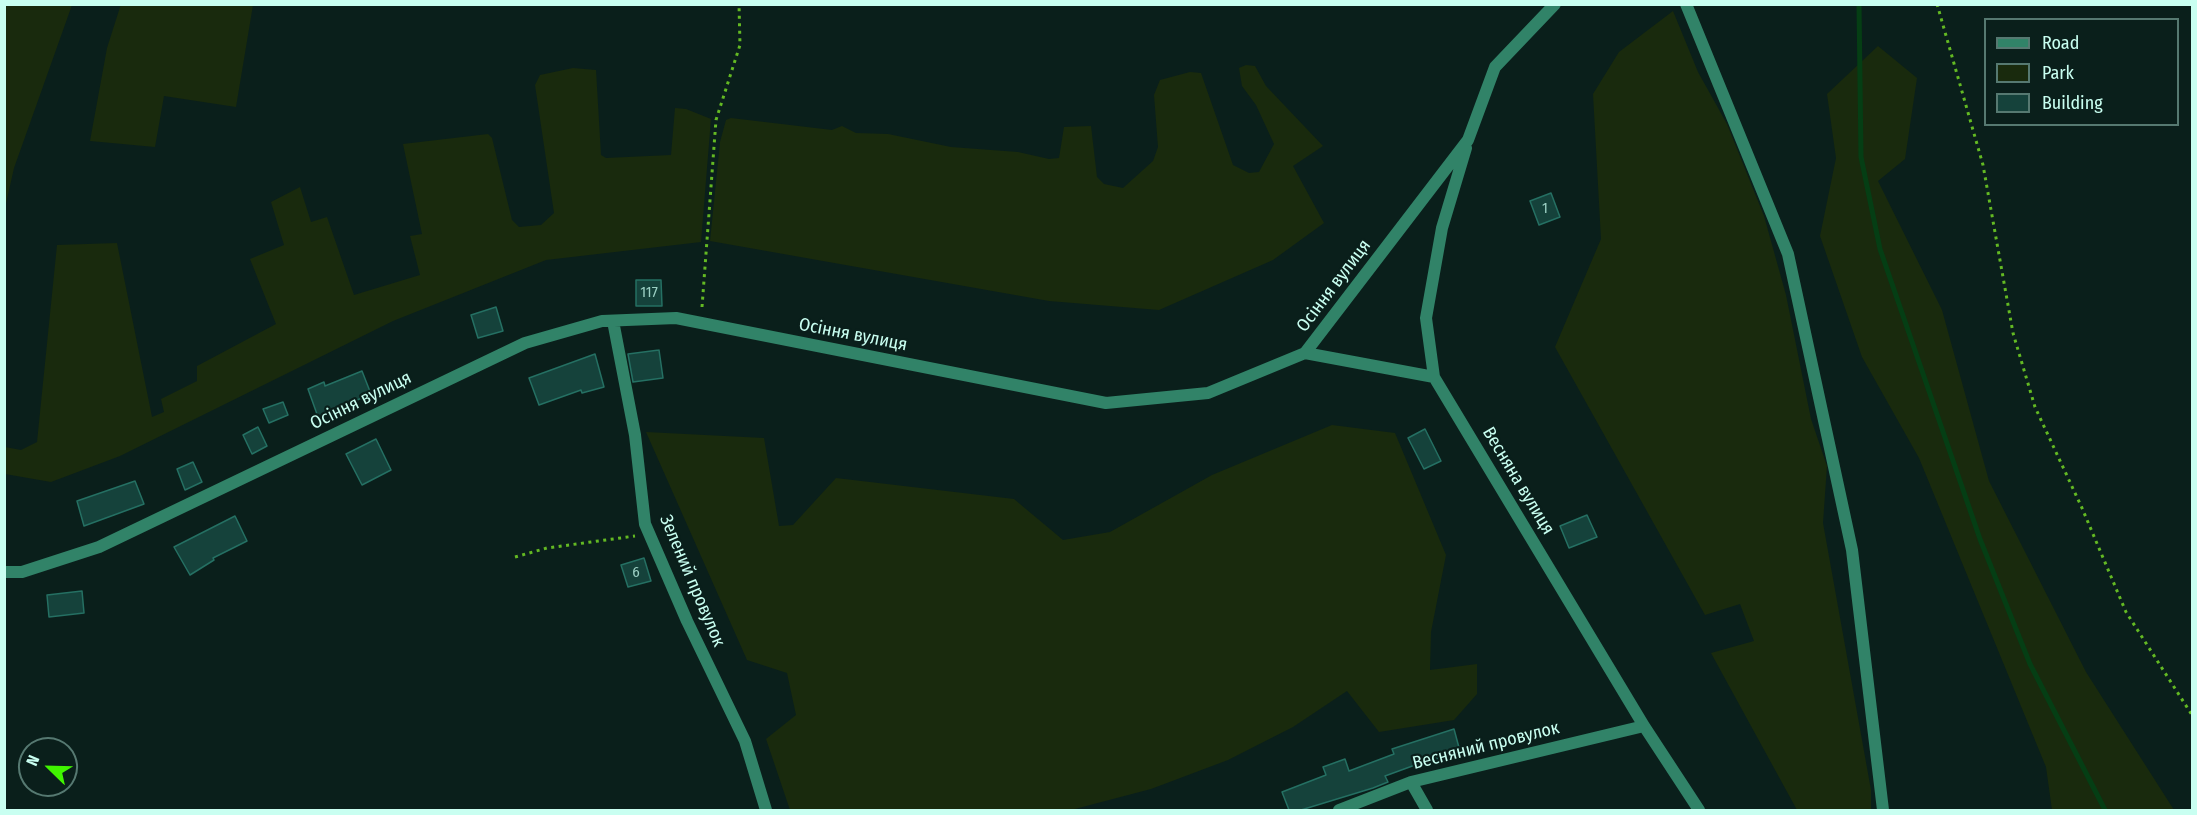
<!DOCTYPE html>
<html>
<head>
<meta charset="utf-8">
<style>
  body { margin:0 }
  #map { position:relative; width:2197px; height:815px; overflow:hidden; background:#0a1f1b; font-family:"Fira Sans Condensed",sans-serif }
  canvas { display:block }
  .frame { position:absolute; inset:0; border:6px solid #c9fff1; pointer-events:none }
  .legend { position:absolute; left:1984px; top:18px; width:195px; height:108px; box-sizing:border-box; background:#0a1f1b; border:2px solid #567971; margin:0; padding:8px 10px; list-style:none; font-size:18px; color:#c9fff1 }
  .legend li { display:flex; align-items:center; gap:12px; height:30px }
  .legend b { width:30px; border:2px solid #567971 }
  .north { position:absolute; left:18px; top:737px; width:60px; height:60px; box-sizing:border-box; background:#0a1f1b; border:2px solid #567971; border-radius:50%; rotate:293deg; font-size:16px; font-weight:700; line-height:24px; text-align:center; color:#c9fff1 }
  .north::after { content:''; display:block; margin:auto; width:21px; height:27px; background:#40f400; clip-path:polygon(50% 0,100% 100%,50% 72%,0 100%) }
</style>
</head>
<body>
<div id="map">
<canvas width="2197" height="815"></canvas>
<div class="frame"></div>
<ul class="legend">
<li><b style="height:8px;background:#318368"></b>Road</li>
<li><b style="height:16px;background:#192a0d"></b>Park</li>
<li><b style="height:16px;background:#15423b"></b>Building</li>
</ul>
<div class="north">N</div>
</div>
<script>
const context = document.querySelector('canvas').getContext('2d');
context.lineJoin = 'round';
function fill(path, color) {
  context.fillStyle = color;
  context.fill(path, 'evenodd');
}
function shape(rows) {
  const path = new Path2D();
  for (const r of rows) {
    path.moveTo(r[0], r[1]);
    for (let i = 2; i < r.length; i += 2) path.lineTo(r[i], r[i + 1]);
  }
  return path;
}
function stroke(path, color, width, dash) {
  context.strokeStyle = color;
  context.lineWidth = width;
  context.lineCap = dash ? 'butt' : 'round';
  context.setLineDash(dash || []);
  context.stroke(path);
}
function label(font, color, halo, rows, align = 'center') {
  context.font = font + ' "Fira Sans Condensed",sans-serif';
  context.lineWidth = 4.5;
  context.setLineDash([]);
  context.textBaseline = 'middle';
  context.strokeStyle = halo;
  context.fillStyle = color;
  for (const [text, x, y, turn = 0] of rows) {
    context.save();
    context.translate(x, y);
    context.rotate((+turn || 0) * Math.PI / 180);
    context.textAlign = isNaN(turn) ? turn : align;
    if (halo) context.strokeText(text, 0, 0);
    context.fillText(text, 0, 0);
    context.restore();
  }
}
const green = shape([
  [5,4,72,5,14,168,5,208],
  [121,4,253,5,236,107,164,96,155,147,90,141,107,48],
  [1673,11,1698,72,1727,124,1764,216,1786,295,1811,419,1827,466,1823,523,1871,790,1871,810,1797,810,1711,653,1754,641,1740,604,1705,615,1555,347,1601,239,1593,94,1619,52],
  [1878,46,1917,78,1905,159,1878,181,1942,310,1989,481,2086,672,2174,810,2052,810,2046,767,1919,458,1862,357,1820,236,1836,158,1827,94],
  [1246,65,1255,66,1266,86,1323,146,1293,166,1324,223,1273,260,1159,310,1049,301,710,241,720,142,726,120,731,118,832,130,842,126,856,133,888,134,951,147,1018,152,1049,159,1059,158,1064,127,1091,126,1097,177,1104,184,1123,188,1153,161,1158,147,1154,95,1160,80,1190,72,1201,73,1233,165,1249,173,1259,172,1274,144,1256,105,1242,86,1239,68],
  [573,68,596,70,601,155,606,158,671,155,675,108,686,109,711,119,701,242,546,260,393,321,120,456,51,482,5,474,5,447,21,450,37,442,57,245,117,243,152,417,164,412,161,399,197,381,197,366,276,324,250,259,284,245,271,202,300,187,311,222,327,217,354,295,420,275,410,236,422,234,403,144,488,134,492,138,512,220,519,227,541,225,554,213,535,85,540,75],
  [1332,425,1395,433,1446,555,1431,632,1430,670,1477,664,1477,694,1454,720,1379,732,1347,691,1293,727,1228,760,1151,789,1071,810,790,810,766,739,796,715,787,673,747,660,646,432,764,438,779,526,793,525,836,478,1014,499,1063,540,1110,532,1212,475]
]);
const stream = shape([
  [1859,4,1861,157,1880,249,1980,539,2030,664,2105,810]
]);
const building = shape([
  [1551,193,1560,217,1539,225,1530,201,1551,193],
  [636,280,661,280,662,306,636,306,636,280],
  [496,307,503,331,478,338,471,315,496,307],
  [659,350,663,378,633,382,628,354,659,350],
  [595,354,604,387,582,393,581,390,539,405,529,378,595,354],
  [362,371,371,394,318,417,308,389,324,382,325,386,362,371],
  [283,402,288,415,269,423,263,409,283,402],
  [258,427,267,446,252,454,243,435,258,427],
  [1425,429,1441,461,1424,469,1408,438,1425,429],
  [376,439,391,470,362,485,346,454,376,439],
  [193,462,202,482,185,490,177,469,193,462],
  [135,481,144,504,84,526,77,501,135,481],
  [1587,515,1597,537,1569,548,1560,526,1587,515],
  [235,516,247,541,213,558,214,560,190,575,174,547,235,516],
  [644,558,651,581,628,587,621,565,644,558],
  [82,591,84,613,49,617,47,595,82,591],
  [1454,729,1461,755,1438,761,1437,757,1385,776,1388,782,1373,788,1301,810,1289,810,1282,792,1326,775,1323,767,1345,759,1349,771,1394,754,1392,749,1454,729]
]);
const path = shape([
  [1937,4,1983,165,2013,333,2035,407,2082,508,2126,612,2192,715],
  [702,307,716,120,740,45,739,4],
  [515,557,547,548,635,536]
]);
const minor = shape([
  [1466,148,1442,228,1426,318,1434,377,1644,726,1699,810],
  [613,321,635,435,645,524,687,621,745,741,766,810],
  [1305,353,1434,377],
  [4,572,22,572,99,547,525,343,602,321,676,318,1106,403,1208,393,1305,353,1468,140,1495,67,1555,4],
  [1411,782,1427,810],
  [1339,810,1411,782,1644,726]
]);
const tertiary = shape([
  [1686,4,1788,254,1852,550,1883,810]
]);
const numberNames = [
  ["1",1545,209],
  ["117",649,293],
  ["6",636,573]
];
const streetNames = [
  ["Осіння вулиця",1334,286,-53],
  ["Осіння вулиця",853,335,11],
  ["Осіння вулиця",361,401,-26],
  ["Весняна вулиця",1518,481,59],
  ["Зелений провулок",692,581,67],
  ["Весняний провулок",1486,746,-14]
];
fill(green, '#192a0d');
stroke(stream, '#053e14', 5);
fill(building, '#15423b');
stroke(building, '#257063', 1.5);
stroke(path, '#63b923', 3, [3, 4.5]);
stroke(minor, '#318368', 12);
stroke(tertiary, '#318368', 12);
label('15px', '#9cd0c4', null, numberNames);
label('18px', '#c9fff1', '#0a1f1b', streetNames);
</script>
</body>
</html>
